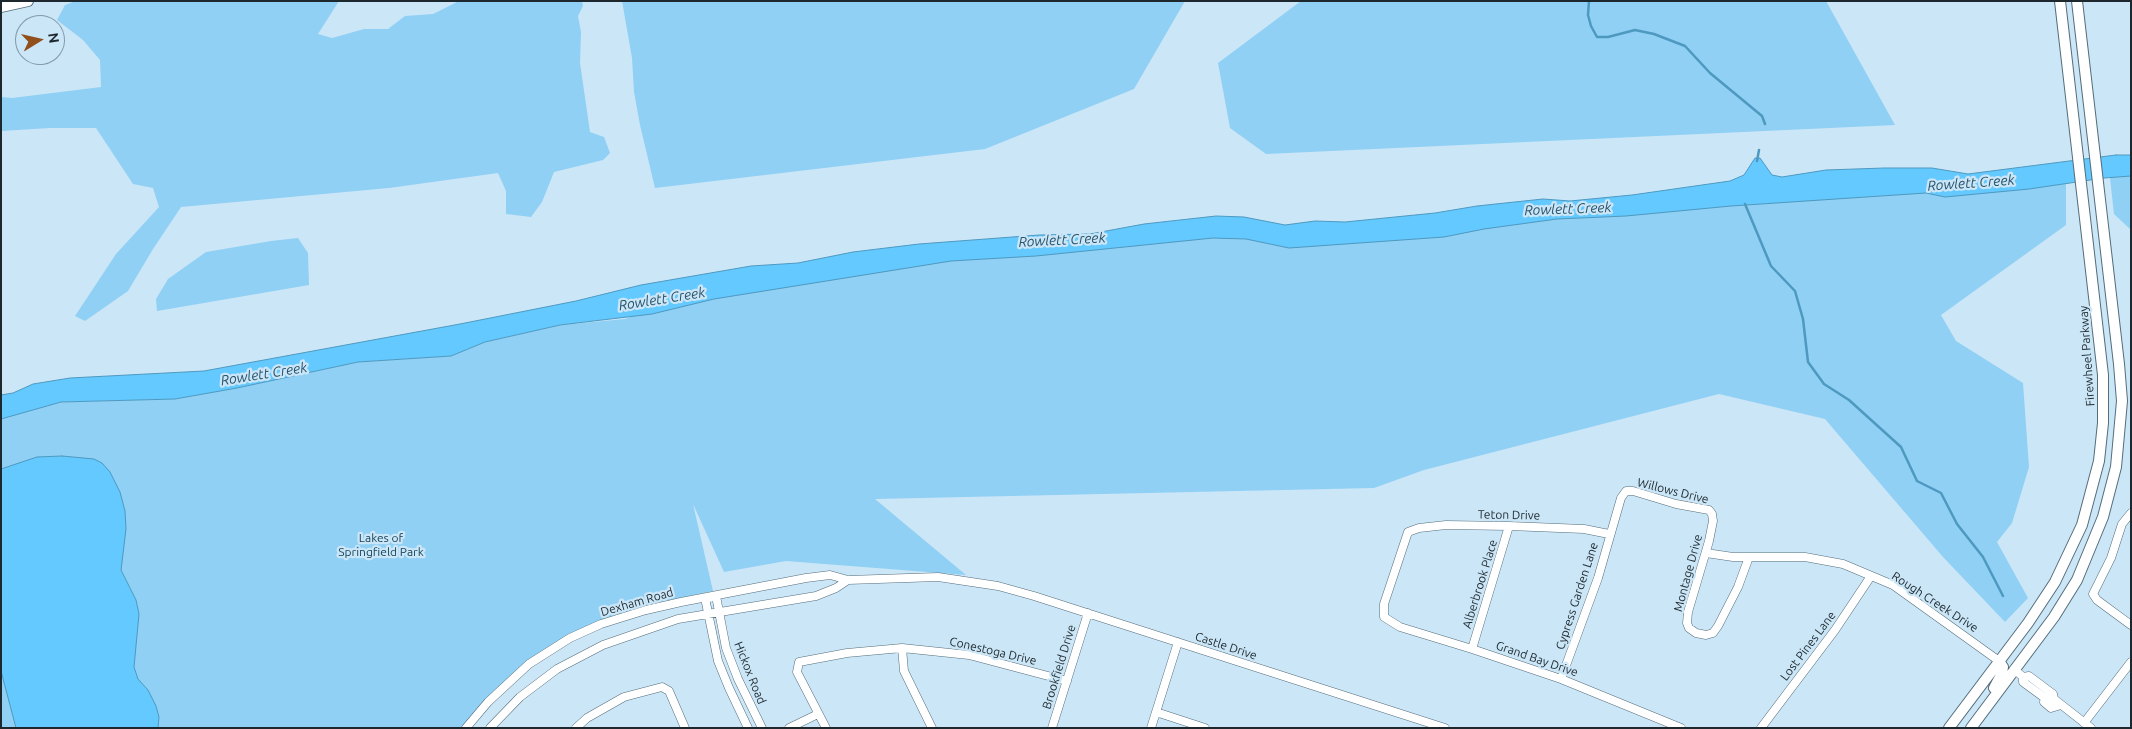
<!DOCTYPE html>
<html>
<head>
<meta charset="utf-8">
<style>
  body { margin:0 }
  #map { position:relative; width:2132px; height:729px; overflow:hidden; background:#cbe6f7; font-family:Ubuntu,sans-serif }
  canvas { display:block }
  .frame { position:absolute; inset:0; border:2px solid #1d282e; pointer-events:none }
  .north { position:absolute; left:15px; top:15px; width:50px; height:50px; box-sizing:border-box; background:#cbe6f7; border:1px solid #859aa7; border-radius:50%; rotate:81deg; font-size:14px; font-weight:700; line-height:20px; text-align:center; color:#1d282e }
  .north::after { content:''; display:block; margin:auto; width:18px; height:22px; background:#914f1c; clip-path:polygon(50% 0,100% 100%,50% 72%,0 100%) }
</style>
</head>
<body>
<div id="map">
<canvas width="2132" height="729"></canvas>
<div class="frame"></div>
<div class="north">N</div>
</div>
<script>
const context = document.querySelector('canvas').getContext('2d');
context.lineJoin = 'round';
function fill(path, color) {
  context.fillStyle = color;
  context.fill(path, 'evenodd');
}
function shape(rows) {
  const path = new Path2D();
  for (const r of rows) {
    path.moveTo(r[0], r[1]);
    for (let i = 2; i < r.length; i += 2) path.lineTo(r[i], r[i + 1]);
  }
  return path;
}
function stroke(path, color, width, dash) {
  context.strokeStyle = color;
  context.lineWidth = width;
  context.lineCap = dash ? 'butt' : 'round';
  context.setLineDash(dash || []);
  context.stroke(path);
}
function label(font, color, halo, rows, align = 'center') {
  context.font = font + ' Ubuntu,sans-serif';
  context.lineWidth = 4.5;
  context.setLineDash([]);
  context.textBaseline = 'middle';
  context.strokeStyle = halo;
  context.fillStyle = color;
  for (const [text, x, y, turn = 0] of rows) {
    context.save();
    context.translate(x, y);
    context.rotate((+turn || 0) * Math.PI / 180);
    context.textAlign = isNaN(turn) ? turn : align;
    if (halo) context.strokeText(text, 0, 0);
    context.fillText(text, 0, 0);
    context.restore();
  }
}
const green = shape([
  [76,1,339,1,318,34,332,38,364,29,388,29,405,16,433,14,459,1,582,1,583,6,578,16,581,32,580,63,590,132,604,137,610,153,603,160,554,172,542,202,531,217,506,214,506,191,498,173,389,188,181,207,153,249,128,291,85,321,75,316,116,254,159,207,153,188,133,184,96,128,50,128,1,131,1,97,12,98,101,87,100,60,83,40,57,20,65,5],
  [622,1,1185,1,1134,89,985,149,655,188,640,125,634,92,632,58],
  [1301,1,1826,1,1895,125,1266,154,1230,128,1218,63],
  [2119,175,2131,175,2131,230,2114,214,2110,178],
  [2066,177,2066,225,1941,315,1956,341,2023,383,2029,467,2012,523,1997,542,2028,598,2005,622,1943,557,1825,419,1719,394,1424,470,1374,488,875,499,966,575,786,561,724,572,693,504,713,591,650,604,600,621,536,656,506,680,461,728,1,728,1,417,61,402,175,399,237,388,358,362,451,356,485,342,560,325,625,319,651,308,1038,238,1301,235,1522,209],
  [298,238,308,253,309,285,157,311,156,299,168,279,206,252,271,241]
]);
const water = shape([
  [2116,155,2131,155,2131,176,2104,178,2029,189,1945,197,1926,193,1731,206,1626,216,1557,219,1484,229,1444,237,1289,248,1246,239,1213,238,1036,256,951,261,714,299,652,314,560,325,485,342,451,356,358,362,237,388,175,399,61,402,1,419,1,395,13,393,33,384,70,378,204,371,460,324,576,301,641,285,751,266,798,263,853,252,919,244,1039,235,1090,234,1144,224,1216,216,1244,217,1285,225,1315,221,1345,222,1435,213,1477,206,1543,199,1570,201,1632,195,1730,181,1744,175,1755,158,1760,158,1772,175,1782,177,1826,170,1884,168,1932,168,1968,174,2116,155],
  [62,456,94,459,102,463,110,472,120,492,125,511,126,529,121,570,136,600,139,614,134,667,138,679,148,690,156,706,159,717,158,728,16,728,1,671,1,469,37,457,62,456]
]);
const stream = shape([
  [1589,1,1588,15,1591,26,1597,37,1608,37,1635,30,1654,34,1685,46,1710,73,1762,116,1765,124],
  [1757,161,1759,150],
  [1745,204,1771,266,1795,291,1803,319,1808,362,1824,384,1849,400,1901,447,1917,481,1941,493,1957,524,1983,557,2003,596]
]);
const minor = shape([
  [2131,513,2122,524,2111,558,2093,594,2097,600,2131,625],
  [1609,534,1584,529,1509,526,1446,525,1419,528,1408,532,1384,604,1384,617,1400,627,1472,649,1561,679,1681,728],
  [1706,553,1733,557,1805,557,1843,564,1893,585,1999,661],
  [716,596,726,648,738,679,762,728],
  [705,598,718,661,729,688,748,728],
  [902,648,904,671,932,728],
  [1472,649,1509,526],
  [2014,669,2023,677,2023,682,2049,701,2054,699],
  [2023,677,2029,676,2053,694,2054,699,2091,728],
  [1561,679,1598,578,1621,498,1626,491,1633,491,1676,504,1709,510,1712,514,1713,521,1709,541,1688,612,1687,623,1689,628,1696,633,1706,635,1713,633,1718,626,1738,587,1749,557],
  [2045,698,2044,702,2051,708,2061,705],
  [1156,712,1205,728],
  [2084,723,2131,662],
  [466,728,488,702,529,664,570,638,601,624,646,610,681,602,806,578,830,575,848,580,938,577,998,586,1034,596,1445,728],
  [490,728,520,697,557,669,603,645,678,619,816,596,836,588,848,580],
  [576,728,587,718,624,697,662,687,669,691,685,728],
  [789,728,818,714],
  [826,728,797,672,799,662,847,653,902,648,969,655,1067,681],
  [1052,728,1088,613],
  [1151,728,1178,642],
  [1761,728,1835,630,1871,576]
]);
const major = shape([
  [1,7,28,1],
  [1994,688,2002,673,2003,667,1999,661],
  [1949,728,2028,623,2055,582,2082,525,2099,461,2103,423,2103,375,2060,1],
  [1971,728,2054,617,2077,580,2103,517,2116,467,2122,401,2119,364,2077,1]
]);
const streetNames = [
  ["Firewheel Parkway",2087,356,-94],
  ["Willows Drive",1673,491,14],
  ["Teton Drive",1509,515,1],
  ["Montage Drive",1688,573,-75],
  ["Alberbrook Place",1480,584,-73],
  ["Cypress Garden Lane",1577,596,-72],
  ["Dexham Road",637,602,-16],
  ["Rough Creek Drive",1935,602,33],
  ["Castle Drive",1226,646,18],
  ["Lost Pines Lane",1808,646,-53],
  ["Conestoga Drive",993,651,13],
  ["Grand Bay Drive",1537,659,19],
  ["Brookfield Drive",1059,667,-73],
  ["Hickox Road",750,673,68]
];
const parkNames = [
  ["Lakes of",381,538],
  ["Springfield Park",381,552]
];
const waterNames = [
  ["Rowlett Creek",1971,183,-4],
  ["Rowlett Creek",1568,209,-2],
  ["Rowlett Creek",1062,240,-3],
  ["Rowlett Creek",662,299,-9],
  ["Rowlett Creek",264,374,-9]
];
fill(green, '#90d0f4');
fill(water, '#63c9ff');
stroke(water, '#4e99c0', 1);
stroke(stream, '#4e99c0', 2.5);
stroke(minor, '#546d7b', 9);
stroke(major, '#546d7b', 12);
stroke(minor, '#fff', 8);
stroke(major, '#fff', 10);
label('12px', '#1d282e', '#cbe6f7', streetNames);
label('12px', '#123e54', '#cbe6f7', parkNames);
label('italic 14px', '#2a546b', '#cbe6f7', waterNames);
</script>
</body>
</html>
